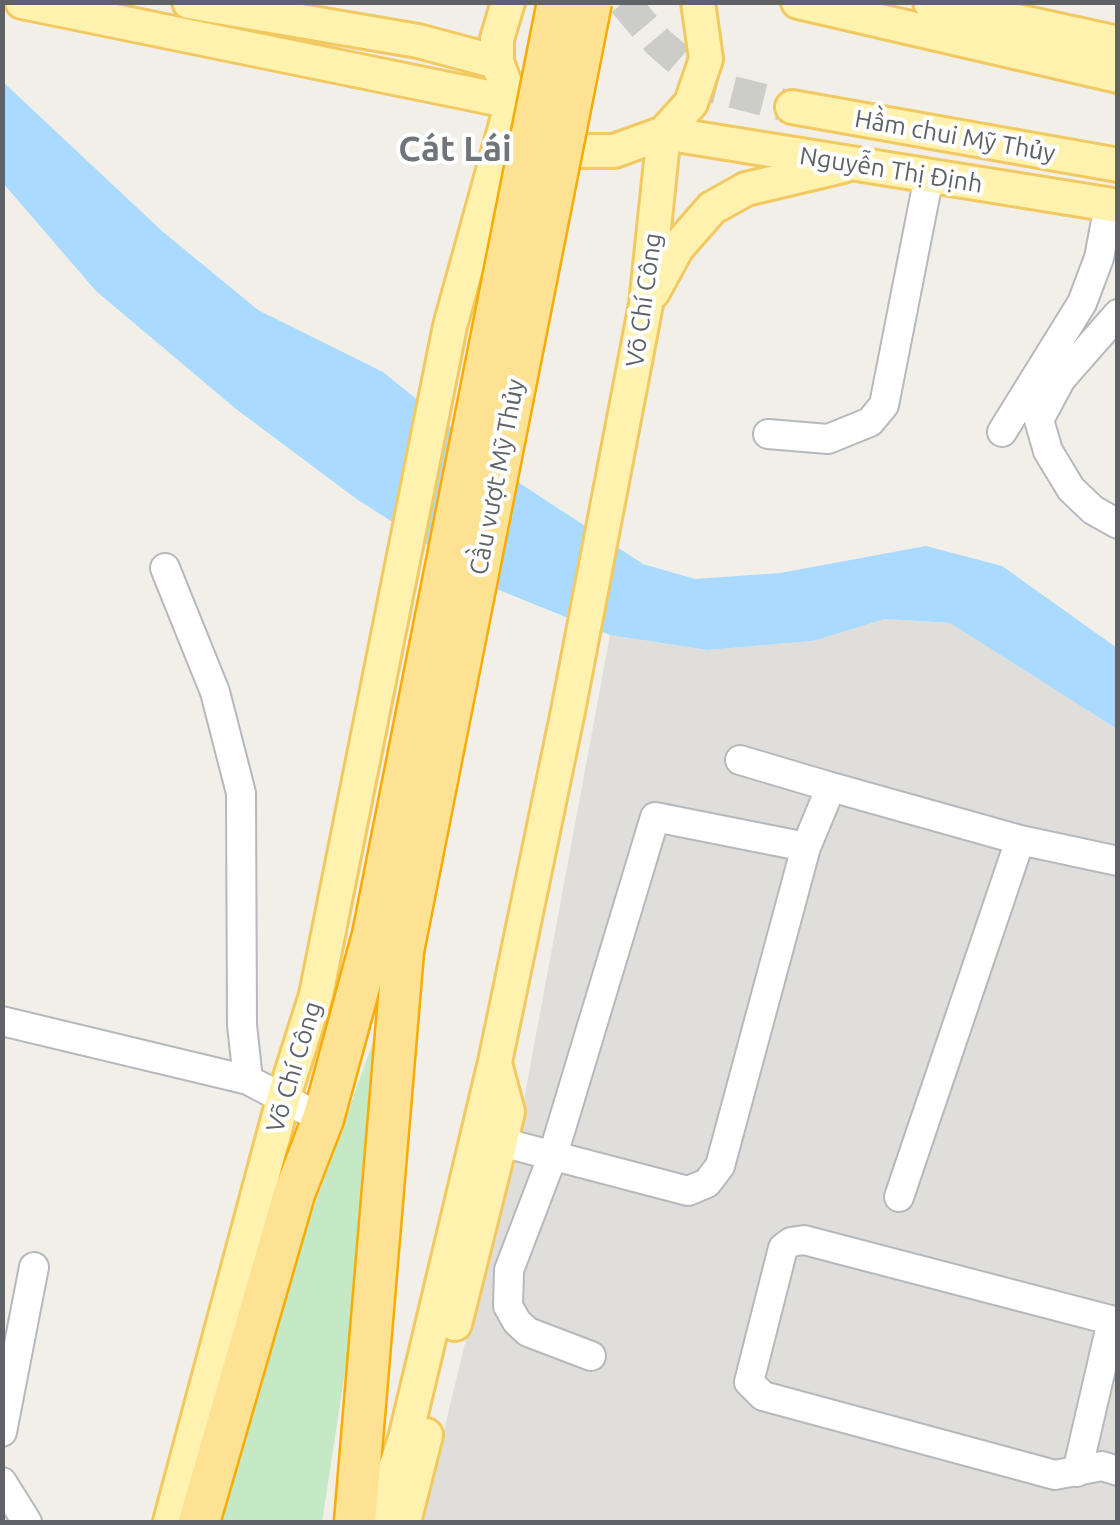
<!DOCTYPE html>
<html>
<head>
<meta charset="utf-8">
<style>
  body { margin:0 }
  #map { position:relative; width:1120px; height:1525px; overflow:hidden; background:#f1efe8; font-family:Ubuntu,sans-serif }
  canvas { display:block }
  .frame { position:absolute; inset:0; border:5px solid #5f6368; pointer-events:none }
</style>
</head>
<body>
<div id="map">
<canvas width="1120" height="1525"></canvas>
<div class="frame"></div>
</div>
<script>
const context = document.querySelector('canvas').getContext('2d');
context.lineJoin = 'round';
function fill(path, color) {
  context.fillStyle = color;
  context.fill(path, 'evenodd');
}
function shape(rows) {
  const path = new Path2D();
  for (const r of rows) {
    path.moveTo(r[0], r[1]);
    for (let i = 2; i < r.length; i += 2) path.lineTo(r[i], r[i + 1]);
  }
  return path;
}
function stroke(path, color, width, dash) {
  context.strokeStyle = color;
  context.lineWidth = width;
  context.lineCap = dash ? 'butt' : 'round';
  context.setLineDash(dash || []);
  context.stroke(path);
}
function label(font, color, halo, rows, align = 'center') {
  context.font = font + ' Ubuntu,sans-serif';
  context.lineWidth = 8;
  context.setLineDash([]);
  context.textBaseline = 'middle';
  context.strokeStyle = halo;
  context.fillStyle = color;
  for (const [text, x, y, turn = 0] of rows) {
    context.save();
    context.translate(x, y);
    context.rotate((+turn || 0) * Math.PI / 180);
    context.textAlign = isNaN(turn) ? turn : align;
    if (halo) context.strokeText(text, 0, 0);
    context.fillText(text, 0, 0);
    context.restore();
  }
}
const industrial = shape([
  [885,619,950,623,1117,729,1117,1522,422,1522,525,1094,610,635,707,650,813,641]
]);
const green = shape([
  [373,1042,350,1339,322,1522,209,1522,245,1399]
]);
const water = shape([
  [2,81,162,231,258,310,383,372,521,484,643,564,695,579,780,573,926,546,1002,566,1117,648,1117,729,950,623,885,619,813,641,707,650,610,635,499,590,358,500,236,409,96,291,3,183]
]);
const majorTunnel = shape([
  [624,2,658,42,709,86,792,107]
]);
const minor = shape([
  [1118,314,1061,379,1039,420,1048,451,1071,489,1093,510,1118,524],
  [1002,432,1082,303,1099,258,1109,205],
  [768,434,828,439,870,422,884,405,929,176],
  [165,568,215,692,241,793,242,1025,248,1080],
  [740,760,831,787],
  [2,1021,248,1080,323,1119],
  [501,1142,688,1191,707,1183,720,1166,806,847],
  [899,1197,1020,840],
  [1118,1322,804,1240,791,1242,783,1248,749,1382,763,1396,1055,1475,1102,1466,1118,1471],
  [591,1356,528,1332,517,1322,508,1306,509,1270,553,1155,655,817,806,847,831,787,1020,840,1118,861],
  [2,1432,34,1267],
  [1077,1472,1112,1321],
  [2,1482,27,1522]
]);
const major = shape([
  [22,2,512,102],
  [189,2,418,41,497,62],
  [508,2,497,39,497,62,512,102,531,125,556,142,584,151,614,151,664,133,691,103,706,59,698,2],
  [798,2,1118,76],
  [930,2,1118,43],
  [792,107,1118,165],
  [664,133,1118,206],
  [653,292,677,248,712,208,746,189,843,166],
  [455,1324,508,1112,496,1067],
  [170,1522,284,1096,316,995,450,326,512,102],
  [376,1522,405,1439,495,1062,568,711,646,304,664,133],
  [404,1522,426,1435]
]);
const highway = shape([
  [199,1522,294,1194,323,1119,373,935],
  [355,1522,403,951]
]);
const highwayBridge = shape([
  [373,935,558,2],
  [403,951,591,2]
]);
const streetNames = [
  ["Hầm chui Mỹ Thủy",955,136,10],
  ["Nguyễn Thị Định",891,170,9],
  ["Võ Chí Công",644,300,-82],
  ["Cầu vượt Mỹ Thủy",497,477,-79],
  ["Võ Chí Công",294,1067,-73]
];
const districtNames = [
  ["Cát Lái",455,149]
];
fill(industrial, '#e0deda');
fill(green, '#c5e8c5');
fill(water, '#aadaff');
stroke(majorTunnel, '#ccccc8', 32, [32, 16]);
stroke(minor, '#b5b8bc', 32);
stroke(major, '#f2c960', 38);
stroke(highway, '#f9ab00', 45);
stroke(minor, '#fff', 28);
stroke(major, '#fff2af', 32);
stroke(highway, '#fde293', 40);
stroke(highwayBridge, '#f9ab00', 45, []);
stroke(highwayBridge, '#fde293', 40);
label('25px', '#5f6368', '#fff', streetNames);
label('bold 35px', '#70757a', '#fff', districtNames);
</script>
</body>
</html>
